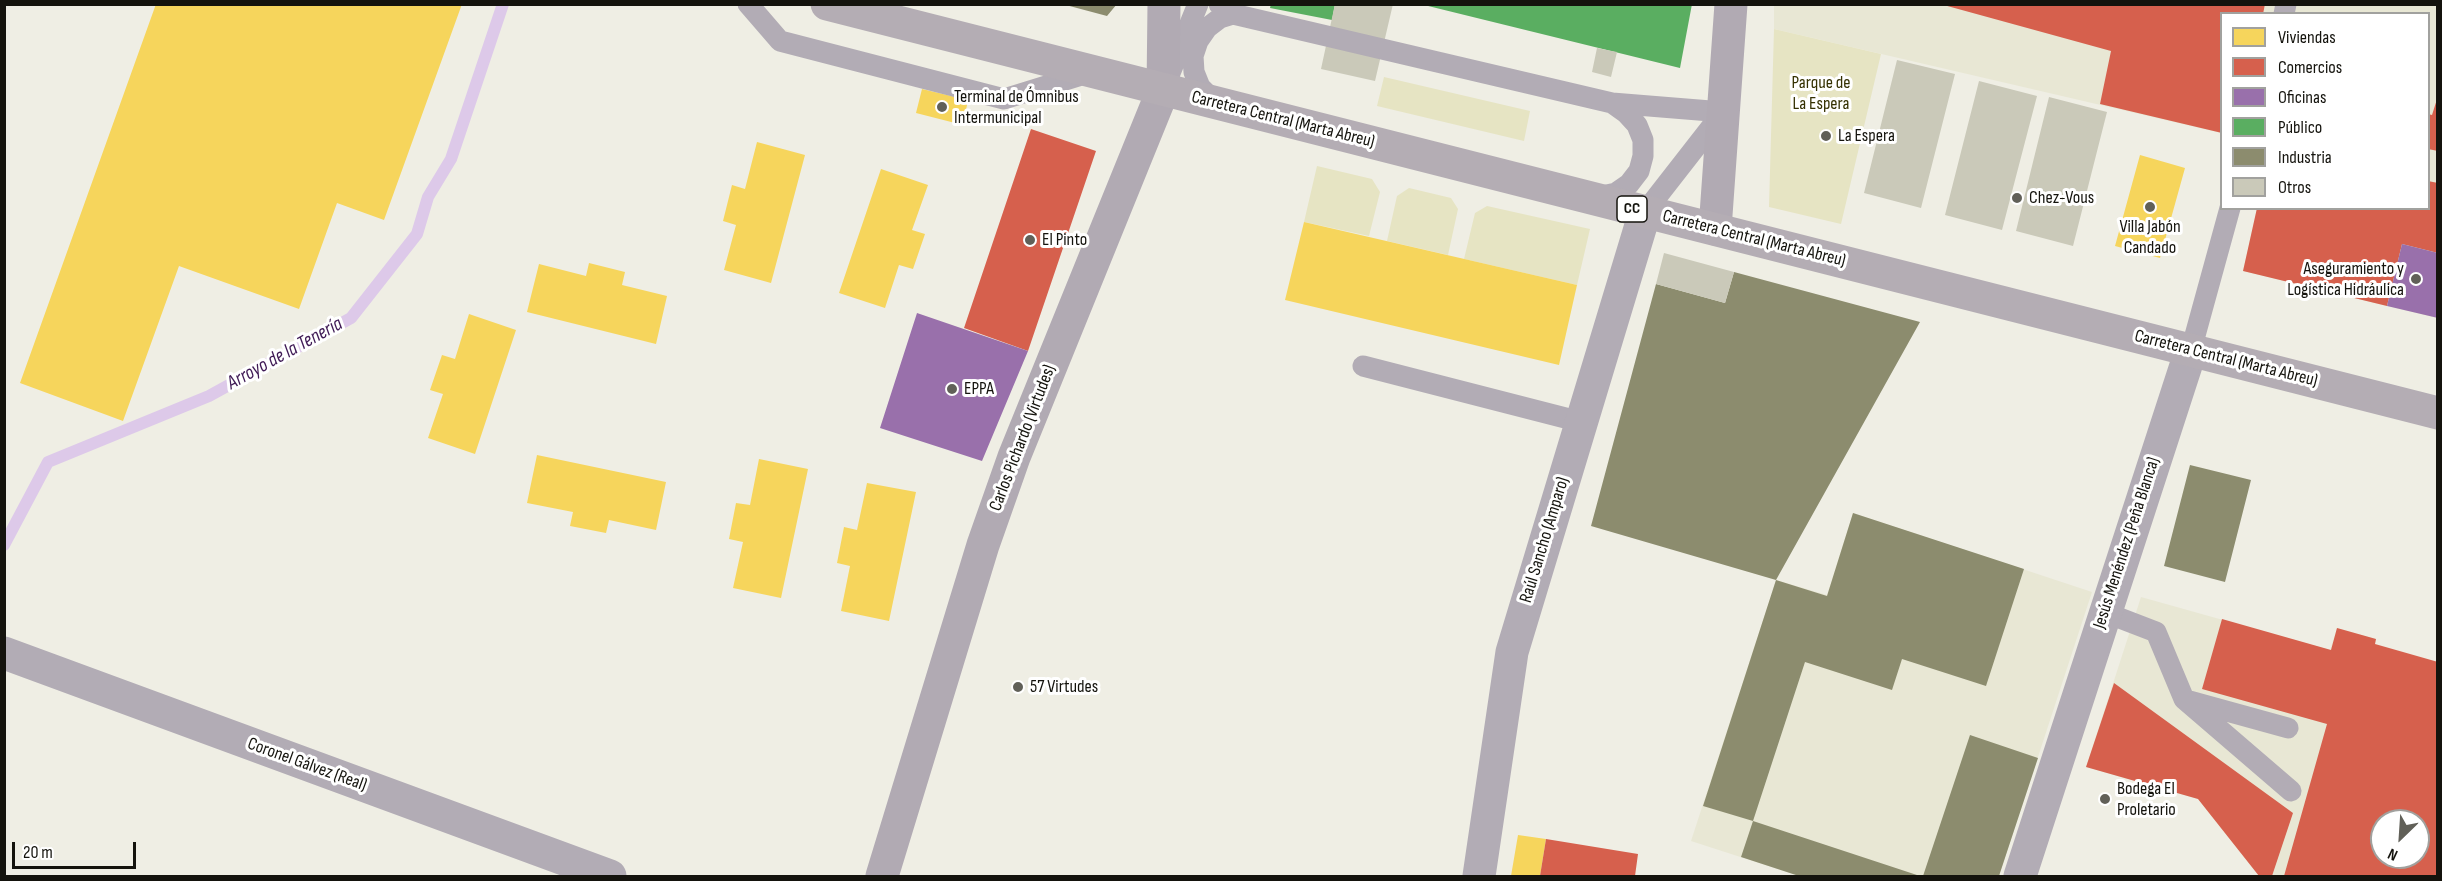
<!DOCTYPE html>
<html>
<head>
<meta charset="utf-8">
<style>
  body { margin:0 }
  #map { position:relative; width:2442px; height:881px; overflow:hidden; background:#efeee4; font-family:"Sofia Sans Condensed",sans-serif }
  canvas { display:block }
  .frame { position:absolute; inset:0; border:6px solid #14130d; pointer-events:none }
  .legend { position:absolute; left:2220px; top:12px; width:210px; height:198px; box-sizing:border-box; background:#fff; border:2px solid #a1a19e; margin:0; padding:8px 10px; list-style:none; font-size:18px; color:#14130d }
  .legend li { display:flex; align-items:center; gap:12px; height:30px }
  .legend b { width:30px; border:2px solid #a1a19e }
  .north { position:absolute; left:2370px; top:809px; width:60px; height:60px; box-sizing:border-box; background:#fff; border:2px solid #a1a19e; border-radius:50%; rotate:205deg; font-size:16px; font-weight:700; line-height:24px; text-align:center; color:#14130d }
  .north::after { content:''; display:block; margin:auto; width:21px; height:27px; background:#616058; clip-path:polygon(50% 0,100% 100%,50% 72%,0 100%) }
  .scale { position:absolute; left:12px; top:842px; width:124px; height:27px; box-sizing:border-box; border:3px solid #14130d; border-top:0; padding-left:8px; font-size:18px; line-height:21px; white-space:nowrap; color:#14130d; -webkit-text-stroke:4px #fff; paint-order:stroke }
</style>
</head>
<body>
<div id="map">
<canvas width="2442" height="881"></canvas>
<div class="frame"></div>
<ul class="legend">
<li><b style="height:16px;background:#f6d55c"></b>Viviendas</li>
<li><b style="height:16px;background:#d6604d"></b>Comercios</li>
<li><b style="height:16px;background:#9970ab"></b>Oficinas</li>
<li><b style="height:16px;background:#5aae61"></b>Público</li>
<li><b style="height:16px;background:#8c8c6e"></b>Industria</li>
<li><b style="height:16px;background:#cac9b9"></b>Otros</li>
</ul>
<div class="north">N</div>
<div class="scale">20 m</div>
</div>
<script>
const context = document.querySelector('canvas').getContext('2d');
context.lineJoin = 'round';
function fill(path, color) {
  context.fillStyle = color;
  context.fill(path, 'evenodd');
}
function shape(rows) {
  const path = new Path2D();
  for (const r of rows) {
    path.moveTo(r[0], r[1]);
    for (let i = 2; i < r.length; i += 2) path.lineTo(r[i], r[i + 1]);
  }
  return path;
}
function stroke(path, color, width, dash) {
  context.strokeStyle = color;
  context.lineWidth = width;
  context.lineCap = dash ? 'butt' : 'round';
  context.setLineDash(dash || []);
  context.stroke(path);
}
function label(font, color, halo, rows, align = 'center') {
  context.font = font + ' "Sofia Sans Condensed",sans-serif';
  context.lineWidth = 6;
  context.setLineDash([]);
  context.textBaseline = 'middle';
  context.strokeStyle = halo;
  context.fillStyle = color;
  for (const [text, x, y, turn = 0] of rows) {
    context.save();
    context.translate(x, y);
    context.rotate((+turn || 0) * Math.PI / 180);
    context.textAlign = isNaN(turn) ? turn : align;
    if (halo) context.strokeText(text, 0, 0);
    context.fillText(text, 0, 0);
    context.restore();
  }
}
const built = shape([
  [1774,4,2437,5,2437,318,2243,271,2257,209,2428,208,2428,14,2222,14,2221,133,1774,29],
  [1853,513,2092,592,1999,876,1799,876,1691,841,1776,580,1827,595],
  [2141,597,2330,650,2337,628,2376,639,2375,644,2438,729,2437,876,2259,876,2198,799,2086,767],
  [2382,821,2418,821,2418,857,2382,857]
]);
const green = shape([
  [1774,29,1881,54,1841,224,1769,207],
  [1384,77,1530,111,1524,141,1377,106],
  [1317,166,1372,179,1380,192,1369,236,1304,222],
  [1409,188,1451,198,1458,209,1448,255,1387,241,1397,196],
  [1487,206,1590,229,1577,285,1464,259,1475,213]
]);
const homes = shape([
  [156,4,462,4,384,220,337,203,299,309,179,266,123,421,20,383],
  [922,89,968,100,963,125,916,113],
  [757,142,805,155,771,283,724,270,736,225,723,221,732,185,745,189],
  [2140,155,2185,168,2160,258,2115,246],
  [881,169,928,185,912,230,925,234,913,269,899,265,885,308,839,293],
  [1304,222,1577,285,1559,365,1285,300],
  [589,263,625,272,622,285,667,296,656,344,527,312,539,264,586,276],
  [469,314,516,330,475,454,428,438,443,394,430,390,442,355,455,359],
  [537,455,666,482,656,530,609,520,606,533,570,526,573,512,527,503],
  [759,459,808,469,781,598,733,588,743,542,729,539,736,503,750,505],
  [867,483,916,492,889,621,841,611,850,566,837,563,844,527,857,530],
  [1518,835,1546,839,1540,876,1511,876]
]);
const shops = shape([
  [1940,4,2265,4,2263,14,2222,14,2222,133,2100,104,2111,51],
  [2438,96,2438,151,2428,149,2428,114,2432,115],
  [1031,129,1096,151,1028,351,964,328],
  [2428,181,2438,183,2438,253,2402,244,2387,306,2243,271,2257,208,2428,208],
  [2222,619,2331,650,2337,628,2376,639,2375,644,2438,662,2438,876,2284,876,2327,724,2202,689],
  [2382,821,2418,821,2418,857,2382,857],
  [2114,683,2293,813,2272,876,2259,876,2198,799,2086,767],
  [1546,839,1638,854,1635,876,1540,876]
]);
const offices = shape([
  [2402,244,2438,253,2438,318,2387,306],
  [917,313,1028,351,982,461,880,428]
]);
const public = shape([
  [1271,4,1335,4,1332,20,1270,8],
  [1420,4,1692,4,1680,68]
]);
const industry = shape([
  [1062,4,1117,4,1107,16],
  [1734,272,1920,322,1776,580,1827,596,1853,513,2024,569,1986,686,1902,659,1892,690,1805,662,1753,821,1703,806,1776,580,1591,526,1656,284,1725,303],
  [2190,465,2251,480,2225,582,2164,566],
  [1970,735,2038,758,1999,876,1923,876],
  [1753,821,1920,876,1799,876,1741,857]
]);
const stream = shape([
  [4,545,48,462,209,396,351,318,417,234,428,197,451,159,503,4]
]);
const building = shape([
  [1335,4,1393,4,1375,81,1321,69],
  [1597,48,1617,52,1611,77,1592,72],
  [1897,60,1955,74,1921,208,1864,193],
  [1979,81,2037,96,2002,230,1945,215],
  [2049,97,2107,112,2073,246,2016,231],
  [1664,253,1734,272,1725,303,1656,284]
]);
const lane = shape([
  [748,4,780,41,1004,99,1088,73],
  [1219,4,1233,14,1612,103,1723,112],
  [2284,14,2286,4],
  [1170,73,1198,4],
  [1214,101,1200,87,1194,72,1193,56,1198,41,1207,28,1220,18,1233,14],
  [1598,197,1616,193,1629,184,1639,171,1643,156,1643,140,1637,125,1626,113,1612,103],
  [1645,212,1723,112],
  [2191,350,2230,208],
  [1363,366,1581,422],
  [2104,612,2156,632,2184,699,2291,791],
  [2190,701,2288,728]
]);
const street = shape([
  [4,653,610,876],
  [1479,876,1512,652,1645,212],
  [2020,876,2191,350]
]);
const secondary = shape([
  [1715,229,1731,4],
  [882,876,983,545,1014,457,1163,90,1164,4]
]);
const primary = shape([
  [827,4,2438,413]
]);
const markers = [
  [942,107,6,"#616058"],
  [1826,136,6,"#616058"],
  [2017,198,6,"#616058"],
  [2150,207,6,"#616058"],
  [1030,240,6,"#616058"],
  [2416,279,6,"#616058"],
  [952,389,6,"#616058"],
  [1018,687,6,"#616058"],
  [2105,799,6,"#616058"]
];
const shields = [
  [1632,209,30]
];
const shieldNames = [
  ["CC",1632,209]
];
const parkNames = [
  ["Parque de",1821,83],
  ["La Espera",1821,104]
];
const poiNames = [
  ["Terminal de Ómnibus",954,97],
  ["Intermunicipal",954,118],
  ["La Espera",1838,136],
  ["Chez-Vous",2029,198],
  ["Villa Jabón",2150,227,"center"],
  ["Candado",2150,248,"center"],
  ["El Pinto",1042,240],
  ["Aseguramiento y",2404,269,"right"],
  ["Logística Hidráulica",2404,290,"right"],
  ["EPPA",964,389],
  ["57 Virtudes",1030,687],
  ["Bodega El",2117,789],
  ["Proletario",2117,810]
];
const streetNames = [
  ["Carretera Central (Marta Abreu)",1283,120,14],
  ["Carretera Central (Marta Abreu)",1754,239,14],
  ["Carretera Central (Marta Abreu)",2226,359,14],
  ["Carlos Pichardo (Virtudes)",1023,438,-69],
  ["Raúl Sancho (Amparo)",1545,540,-73],
  ["Jesús Menéndez (Peña Blanca)",2127,543,-72],
  ["Coronel Gálvez (Real)",307,765,20]
];
const waterNames = [
  ["Arroyo de la Tenería",285,354,-29]
];
fill(built, '#e8e7d4');
fill(green, '#e6e4c3');
fill(homes, '#f6d55c');
fill(shops, '#d6604d');
fill(offices, '#9970ab');
fill(public, '#5aae61');
fill(industry, '#8c8c6e');
stroke(stream, '#ddc9e9', 12);
fill(building, '#cac9b9');
stroke(lane, '#b2acb5', 21);
stroke(street, '#b2acb5', 33);
stroke(secondary, '#b1aab3', 33);
stroke(primary, '#b4adb4', 33);
for (const [x, y, r, color] of markers) {
  const dot = new Path2D();
  dot.arc(x, y, r, 0, 2 * Math.PI);
  context.fillStyle = color;
  context.fill(dot);
  stroke(dot, '#fff', 2);
}
for (const [x, y, w] of shields) {
  const box = new Path2D();
  box.roundRect(x - w / 2, y - 13, w, 26, 4.5);
  context.fillStyle = '#fff';
  context.fill(box);
  stroke(box, '#14130d', 1.5);
}
label('bold 16px', '#14130d', null, shieldNames);
label('18px', '#353102', '#fff', parkNames);
label('18px', '#14130d', '#fff', poiNames, 'left');
label('18px', '#14130d', '#fff', streetNames);
label('italic 20px', '#3f1a55', '#fff', waterNames);
</script>
</body>
</html>
